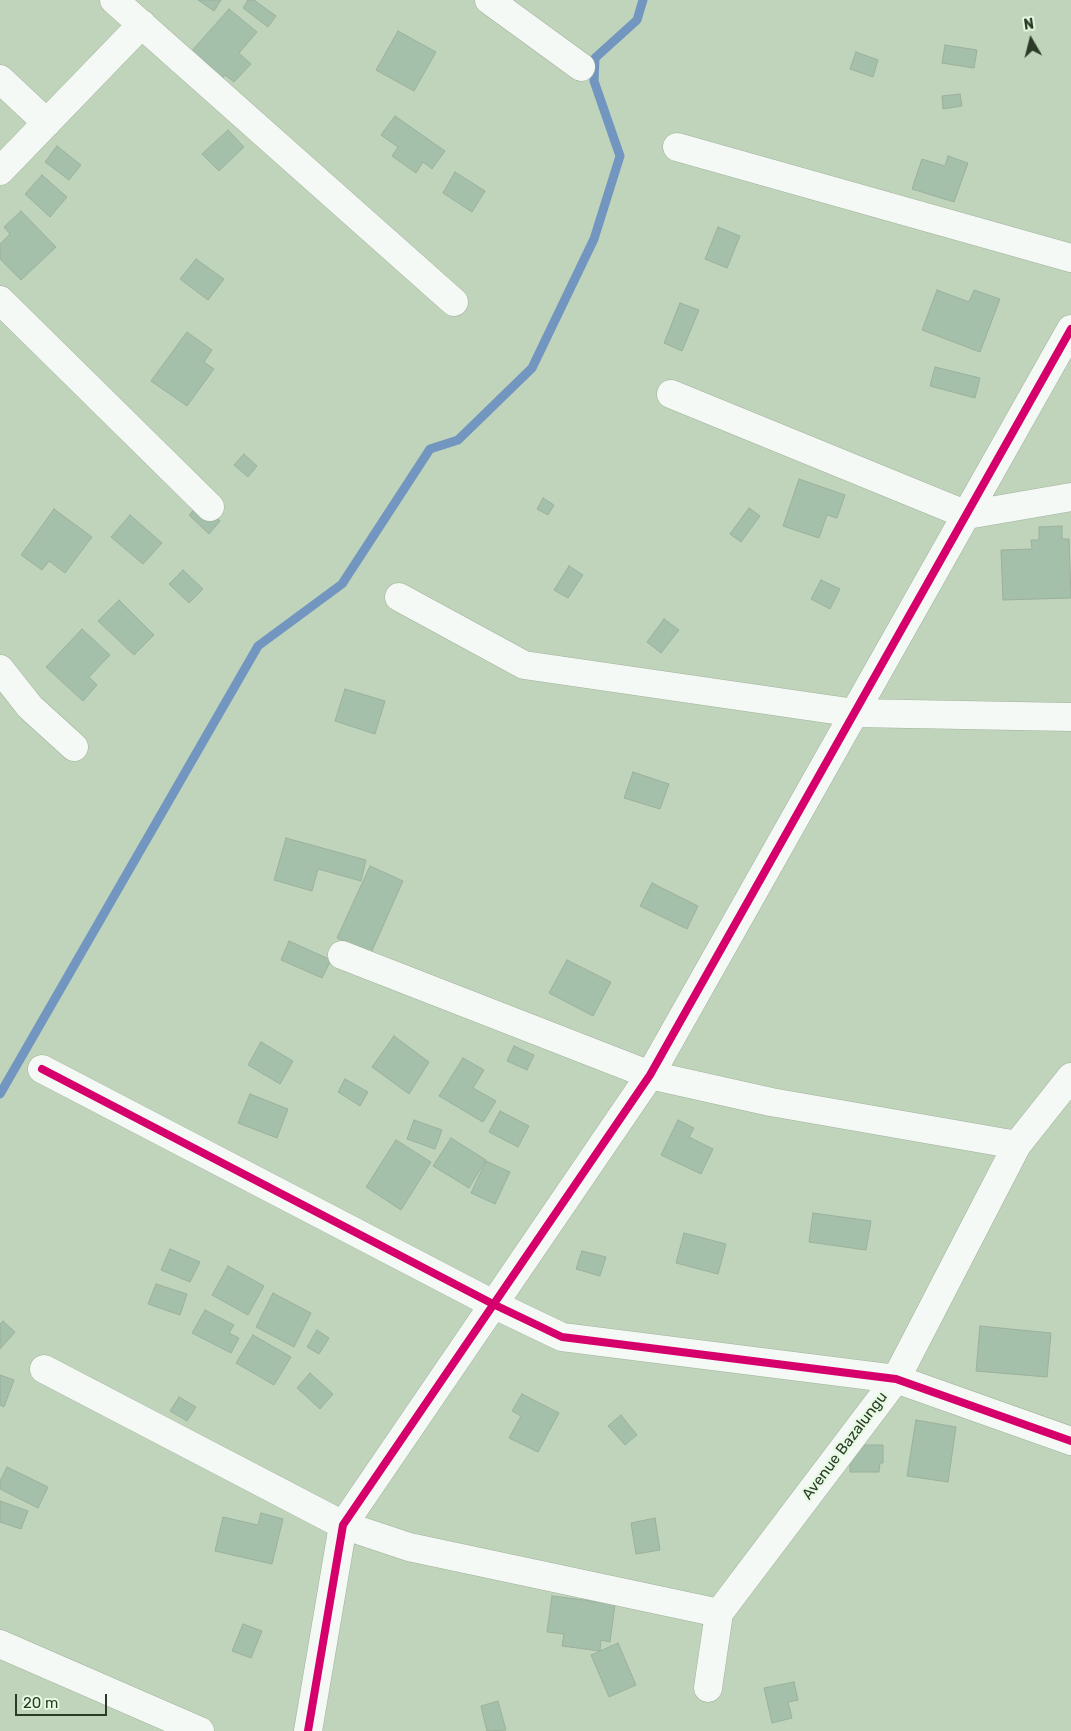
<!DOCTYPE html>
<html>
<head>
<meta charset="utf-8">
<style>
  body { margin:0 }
  #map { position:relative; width:1071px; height:1731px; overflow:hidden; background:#bfd4ba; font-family:Rubik,sans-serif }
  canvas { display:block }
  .north { position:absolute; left:1006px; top:15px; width:50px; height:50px; -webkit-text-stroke:4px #e6fae2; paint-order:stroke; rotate:352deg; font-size:14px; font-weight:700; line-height:20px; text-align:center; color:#2b3b28 }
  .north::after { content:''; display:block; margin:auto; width:18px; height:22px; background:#2b3b28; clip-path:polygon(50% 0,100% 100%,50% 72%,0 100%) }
  .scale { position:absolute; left:15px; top:1694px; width:92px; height:22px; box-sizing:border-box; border:2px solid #2b3b28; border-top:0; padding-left:6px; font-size:15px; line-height:18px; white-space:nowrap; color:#2b3b28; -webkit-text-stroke:4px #e6fae2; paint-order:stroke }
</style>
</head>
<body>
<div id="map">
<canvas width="1071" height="1731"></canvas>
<div class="north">N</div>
<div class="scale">20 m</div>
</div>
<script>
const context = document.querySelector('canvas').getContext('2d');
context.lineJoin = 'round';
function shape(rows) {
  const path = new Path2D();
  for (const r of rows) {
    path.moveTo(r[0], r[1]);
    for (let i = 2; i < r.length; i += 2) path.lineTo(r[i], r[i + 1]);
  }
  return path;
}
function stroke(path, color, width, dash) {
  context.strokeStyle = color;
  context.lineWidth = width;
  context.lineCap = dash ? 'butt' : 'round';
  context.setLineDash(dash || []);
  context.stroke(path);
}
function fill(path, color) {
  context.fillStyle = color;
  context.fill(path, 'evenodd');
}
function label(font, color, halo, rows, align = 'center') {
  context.font = font + ' Rubik,sans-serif';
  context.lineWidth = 4.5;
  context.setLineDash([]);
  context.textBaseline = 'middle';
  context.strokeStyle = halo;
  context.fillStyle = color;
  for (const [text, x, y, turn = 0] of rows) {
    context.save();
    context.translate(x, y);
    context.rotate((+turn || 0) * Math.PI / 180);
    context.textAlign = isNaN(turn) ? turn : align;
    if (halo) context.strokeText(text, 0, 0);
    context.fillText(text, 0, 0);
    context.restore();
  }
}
const stream = shape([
  [0,1094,258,646,342,584,430,449,458,440,532,368,594,239,620,156,594,81,595,58,637,20,643,0]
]);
const building = shape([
  [198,0,221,0,214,11,198,0],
  [248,0,254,0,276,16,268,27,243,8,248,0],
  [229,9,257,32,239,53,251,64,234,82,225,75,220,81,189,54,229,9],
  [398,31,436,52,414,91,376,70,398,31],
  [945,45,977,50,974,68,942,63,945,45],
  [856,52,878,60,873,77,850,69,856,52],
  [960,94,962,106,943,109,942,96,960,94],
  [395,116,445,151,432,169,423,162,416,173,392,156,398,147,381,135,395,116],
  [228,130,244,147,219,171,202,154,228,130],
  [57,146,81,165,69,180,45,162,57,146],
  [948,156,968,163,954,202,912,189,922,159,945,166,948,156],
  [455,172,485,191,472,212,443,193,455,172],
  [42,175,67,197,50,217,25,194,42,175],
  [21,211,56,247,21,280,0,259,0,244,10,234,4,227,21,211],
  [718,227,740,236,727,268,705,259,718,227],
  [196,259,224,279,208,300,180,279,196,259],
  [937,290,969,302,974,290,1000,299,980,352,922,330,937,290],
  [680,303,699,310,682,351,664,343,680,303],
  [187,332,212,350,204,362,214,369,187,406,151,381,187,332],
  [935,367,980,378,975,398,930,386,935,367],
  [244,454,257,466,248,477,234,465,244,454],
  [799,479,845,495,837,518,827,515,819,538,783,526,799,479],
  [543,498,554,505,548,515,537,509,543,498],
  [200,503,220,521,209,534,189,515,200,503],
  [749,508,760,516,741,542,730,534,749,508],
  [54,509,92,537,65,573,49,561,42,570,21,555,54,509],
  [130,515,162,543,143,564,111,537,130,515],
  [1062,526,1062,539,1069,539,1071,598,1003,600,1001,550,1032,549,1031,540,1039,540,1039,527,1062,526],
  [569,566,583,575,568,598,554,590,569,566],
  [183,570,203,589,189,603,169,584,183,570],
  [821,580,840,589,830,609,811,599,821,580],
  [119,600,154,635,134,655,98,621,119,600],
  [664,619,679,630,661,653,647,642,664,619],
  [82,629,110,655,89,677,97,685,83,701,46,667,82,629],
  [345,689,385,701,375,734,335,721,345,689],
  [633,772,669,784,660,809,624,798,633,772],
  [286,838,366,860,361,881,318,869,312,891,274,880,286,838],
  [370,866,403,881,371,953,337,938,370,866],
  [652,883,698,906,687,929,640,906,652,883],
  [289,941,331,960,322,978,281,960,289,941],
  [567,960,611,982,593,1016,549,993,567,960],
  [394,1036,429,1062,409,1094,372,1067,394,1036],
  [261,1042,293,1061,280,1084,248,1065,261,1042],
  [514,1046,534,1055,527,1070,507,1061,514,1046],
  [463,1058,484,1070,473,1088,496,1101,483,1122,439,1096,463,1058],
  [345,1079,368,1092,360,1106,338,1092,345,1079],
  [250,1094,288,1109,277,1138,238,1123,250,1094],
  [500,1111,529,1126,518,1147,489,1132,500,1111],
  [414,1120,442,1130,435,1149,407,1139,414,1120],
  [678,1120,694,1128,689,1137,713,1149,701,1174,661,1155,678,1120],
  [451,1138,486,1160,469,1188,433,1166,451,1138],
  [396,1140,431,1162,401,1210,366,1187,396,1140],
  [486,1161,510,1172,495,1204,471,1193,486,1161],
  [813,1213,871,1221,866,1250,809,1242,813,1213],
  [684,1233,726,1244,718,1274,676,1263,684,1233],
  [170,1249,200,1262,190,1282,161,1270,170,1249],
  [582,1251,606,1257,600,1276,576,1269,582,1251],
  [228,1266,264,1286,248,1315,212,1295,228,1266],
  [156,1284,187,1294,180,1315,148,1304,156,1284],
  [273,1293,311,1313,294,1347,256,1327,273,1293],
  [205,1310,234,1325,229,1333,239,1338,231,1353,192,1333,205,1310],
  [3,1321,15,1332,0,1349,0,1324,3,1321],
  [980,1326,1051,1333,1047,1377,976,1371,980,1326],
  [317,1330,329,1338,319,1354,307,1347,317,1330],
  [253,1335,291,1357,274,1385,236,1363,253,1335],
  [310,1373,333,1394,320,1409,297,1388,310,1373],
  [0,1375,14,1380,4,1407,0,1405,0,1375],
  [522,1394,559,1413,538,1452,509,1438,521,1416,512,1411,522,1394],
  [179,1397,196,1407,187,1421,170,1411,179,1397],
  [621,1415,637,1435,625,1445,608,1426,621,1415],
  [916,1420,956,1427,948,1482,907,1476,916,1420],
  [850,1445,883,1445,883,1463,880,1463,879,1472,850,1472,850,1445],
  [7,1467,48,1487,38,1508,0,1489,0,1481,7,1467],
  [0,1501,28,1511,21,1529,0,1522,0,1501],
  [261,1513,283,1519,272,1564,215,1551,223,1517,258,1525,261,1513],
  [655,1518,660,1550,636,1554,631,1523,655,1518],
  [552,1596,615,1604,610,1642,601,1640,600,1651,562,1646,564,1634,547,1632,552,1596],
  [243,1624,262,1631,251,1658,232,1651,243,1624],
  [618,1643,636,1685,609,1697,591,1655,618,1643],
  [794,1682,798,1700,788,1702,792,1718,772,1723,764,1688,794,1682],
  [498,1701,506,1730,487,1731,481,1706,498,1701]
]);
const street = shape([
  [114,0,454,302],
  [489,0,581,67],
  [0,79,47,123],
  [677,147,1071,258],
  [0,171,142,24],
  [0,300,210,507],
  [671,394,967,515,1071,497],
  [399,597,524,665,855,713,1071,717],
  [0,669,30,707,74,747],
  [342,955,650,1075,771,1102,1017,1145],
  [42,1069,493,1304,562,1337,896,1379,1071,1441],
  [44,1369,343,1525,409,1547,719,1613],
  [0,1644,200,1731],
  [708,1688,719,1613,896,1379,1017,1145,1071,1077],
  [308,1731,343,1525,650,1075,1071,329]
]);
const cycleway = shape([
  [42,1069,493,1304,562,1337,896,1379,1071,1441],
  [308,1731,343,1525,650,1075,1071,329]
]);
const streetNames = [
  ["Avenue Bazalungu",845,1446,-53]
];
stroke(stream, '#7296c0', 9);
fill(building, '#a4bfaa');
stroke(building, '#9cb09e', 1);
stroke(street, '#a1b29d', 29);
stroke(street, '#f5f9f5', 28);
stroke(cycleway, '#d6006c', 8);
label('15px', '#2b3b28', '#e6fae2', streetNames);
</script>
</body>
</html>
